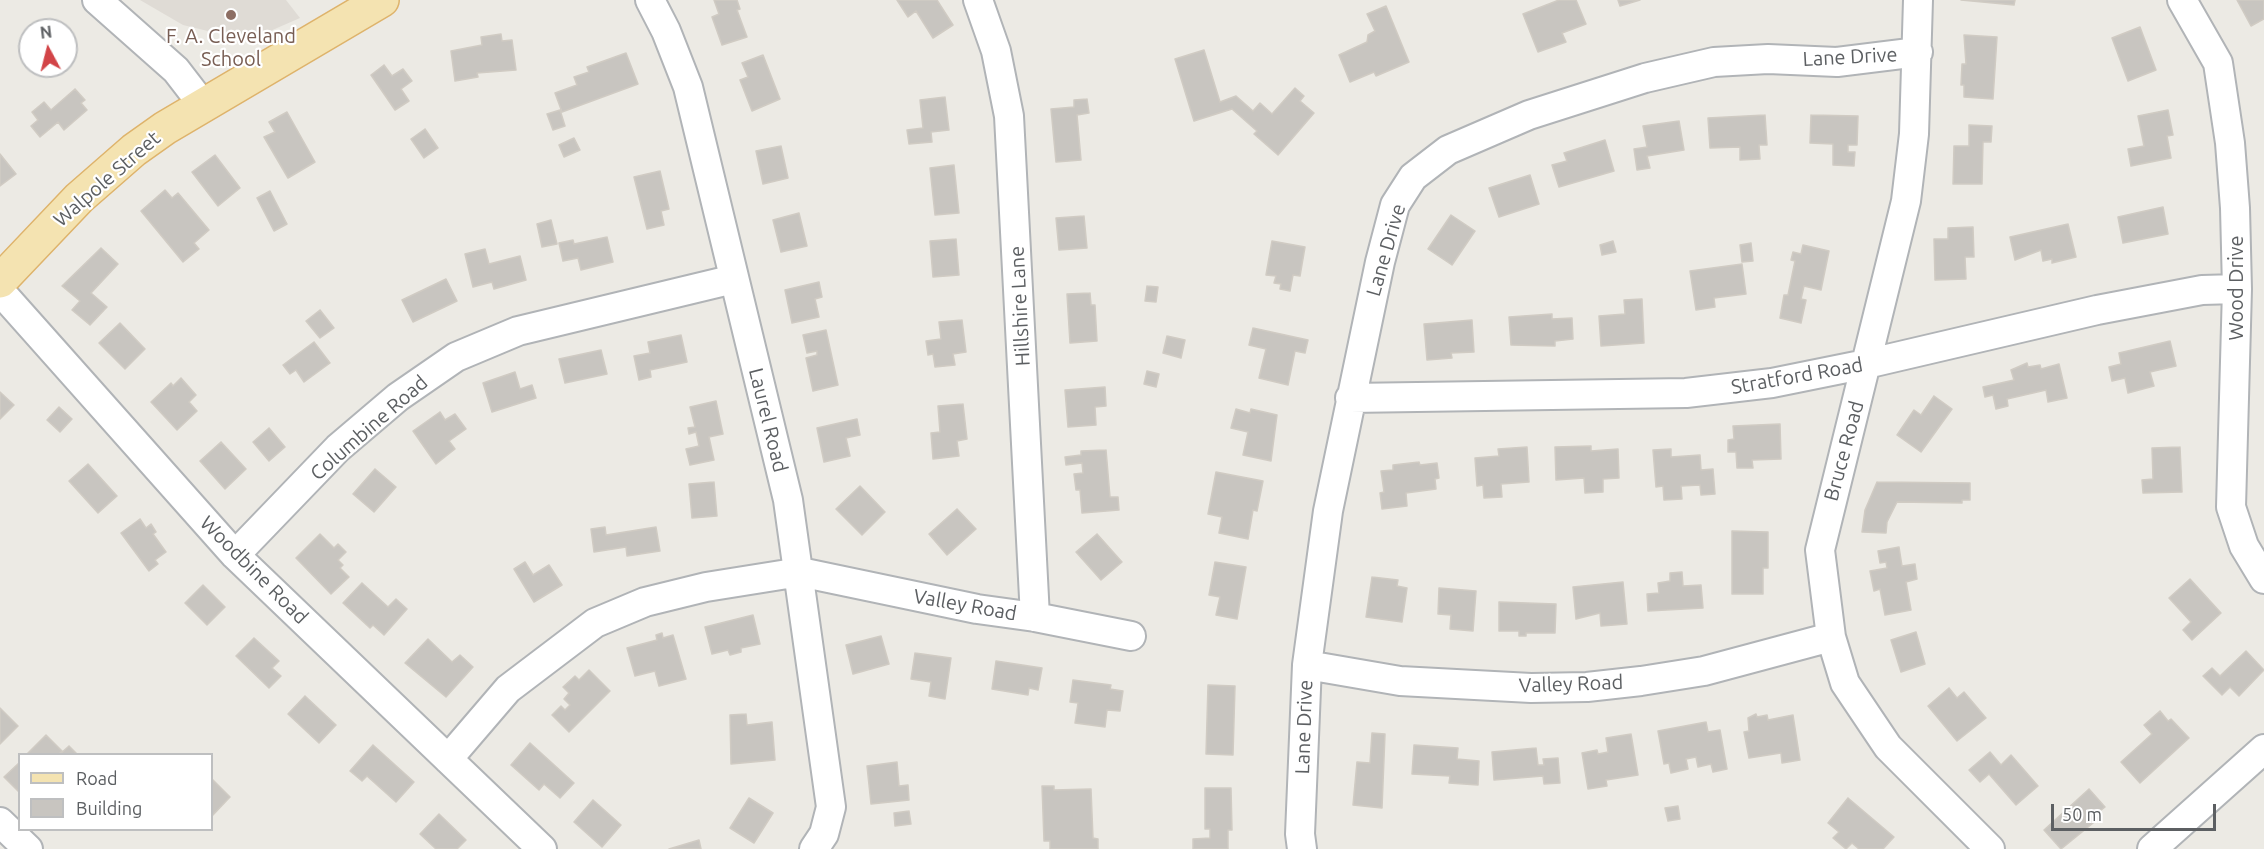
<!DOCTYPE html>
<html>
<head>
<meta charset="utf-8">
<style>
  body { margin:0 }
  #map { position:relative; width:2264px; height:849px; overflow:hidden; background:#eceae4; font-family:Ubuntu,sans-serif }
  canvas { display:block }
  .legend { position:absolute; left:18px; top:753px; width:195px; height:78px; box-sizing:border-box; background:#fff; border:2px solid #bebfc0; margin:0; padding:8px 10px; list-style:none; font-size:18px; color:#5c5f62 }
  .legend li { display:flex; align-items:center; gap:12px; height:30px }
  .legend b { width:30px; border:2px solid #bebfc0 }
  .north { position:absolute; left:18px; top:18px; width:60px; height:60px; box-sizing:border-box; background:#fff; border:2px solid #bebfc0; border-radius:50%; rotate:353deg; font-size:16px; font-weight:700; line-height:24px; text-align:center; color:#5c5f62 }
  .north::after { content:''; display:block; margin:auto; width:21px; height:27px; background:#d24447; clip-path:polygon(50% 0,100% 100%,50% 72%,0 100%) }
  .scale { position:absolute; left:2051px; top:804px; width:165px; height:27px; box-sizing:border-box; border:3px solid #5c5f62; border-top:0; padding-left:8px; font-size:18px; line-height:21px; white-space:nowrap; color:#5c5f62; -webkit-text-stroke:4px #fff; paint-order:stroke }
</style>
</head>
<body>
<div id="map">
<canvas width="2264" height="849"></canvas>
<ul class="legend">
<li><b style="height:8px;background:#f4e3b1"></b>Road</li>
<li><b style="height:16px;background:#c8c5c0"></b>Building</li>
</ul>
<div class="north">N</div>
<div class="scale">50 m</div>
</div>
<script>
const context = document.querySelector('canvas').getContext('2d');
context.lineJoin = 'round';
function fill(path, color) {
  context.fillStyle = color;
  context.fill(path, 'evenodd');
}
function shape(rows) {
  const path = new Path2D();
  for (const r of rows) {
    path.moveTo(r[0], r[1]);
    for (let i = 2; i < r.length; i += 2) path.lineTo(r[i], r[i + 1]);
  }
  return path;
}
function stroke(path, color, width, dash) {
  context.strokeStyle = color;
  context.lineWidth = width;
  context.lineCap = dash ? 'butt' : 'round';
  context.setLineDash(dash || []);
  context.stroke(path);
}
function label(font, color, halo, rows, align = 'center') {
  context.font = font + ' Ubuntu,sans-serif';
  context.lineWidth = 4.5;
  context.setLineDash([]);
  context.textBaseline = 'middle';
  context.strokeStyle = halo;
  context.fillStyle = color;
  for (const [text, x, y, turn = 0] of rows) {
    context.save();
    context.translate(x, y);
    context.rotate((+turn || 0) * Math.PI / 180);
    context.textAlign = isNaN(turn) ? turn : align;
    if (halo) context.strokeText(text, 0, 0);
    context.fillText(text, 0, 0);
    context.restore();
  }
}
const education = shape([
  [140,0,286,0,300,18,261,35,216,33,183,25]
]);
const building = shape([
  [714,0,737,0,740,9,737,10,747,37,722,45,712,17,719,14,714,0],
  [897,0,937,0,953,25,933,38,916,11,908,17,897,0],
  [1559,0,1576,0,1586,24,1562,33,1566,42,1538,52,1523,14,1559,0],
  [1618,0,1640,0,1620,6,1618,0],
  [1961,0,2015,0,2014,5,1961,0],
  [2237,0,2264,0,2264,19,2251,26,2237,0],
  [1386,6,1409,62,1376,76,1374,72,1350,82,1339,55,1367,42,1368,35,1375,31,1367,14,1386,6],
  [2140,27,2156,70,2128,81,2112,38,2140,27],
  [501,34,502,41,512,40,516,70,477,73,478,77,455,81,451,51,482,45,481,37,501,34],
  [1964,35,1997,37,1993,99,1964,97,1964,85,1961,85,1962,64,1966,64,1964,35],
  [1204,50,1220,102,1236,96,1253,111,1260,103,1272,114,1295,88,1304,96,1300,101,1314,113,1278,155,1254,134,1257,131,1232,109,1194,121,1175,59,1204,50],
  [626,53,638,84,562,112,555,93,577,85,574,77,589,72,587,67,626,53],
  [763,55,780,99,752,111,740,80,748,77,742,63,763,55],
  [384,65,392,76,403,69,412,81,401,89,409,101,395,110,371,75,384,65],
  [75,89,85,100,81,103,87,110,64,130,58,122,40,137,31,126,38,120,32,112,44,102,51,110,75,89],
  [945,97,949,130,931,132,932,142,909,144,907,130,923,128,920,100,945,97],
  [1087,99,1089,113,1077,115,1081,160,1056,162,1051,109,1074,107,1074,100,1087,99],
  [560,110,565,126,553,130,547,114,560,110],
  [2168,110,2173,135,2167,136,2171,158,2131,166,2128,149,2144,146,2138,116,2168,110],
  [287,112,315,162,288,178,264,137,275,132,269,122,287,112],
  [1765,115,1767,145,1759,145,1760,159,1740,160,1740,147,1710,148,1708,118,1765,115],
  [1811,115,1858,116,1857,145,1848,145,1848,152,1855,152,1854,166,1833,165,1833,144,1810,143,1811,115],
  [1679,121,1684,150,1647,156,1650,168,1637,170,1634,149,1647,147,1643,126,1679,121],
  [1969,125,1992,126,1991,142,1983,142,1982,184,1953,184,1954,146,1969,146,1969,125],
  [425,129,438,148,424,158,411,139,425,129],
  [574,138,580,150,564,157,559,145,574,138],
  [1605,140,1614,171,1559,187,1552,165,1567,161,1564,153,1605,140],
  [781,146,788,178,763,184,756,151,781,146],
  [0,154,16,174,0,186,0,154],
  [215,155,240,188,218,206,192,172,215,155],
  [954,165,959,213,935,215,930,168,954,165],
  [660,171,669,209,661,211,664,225,647,229,634,177,660,171],
  [1530,175,1539,204,1499,217,1489,188,1530,175],
  [165,190,172,198,178,193,209,230,194,243,199,249,183,262,141,211,165,190],
  [270,191,287,224,274,231,257,198,270,191],
  [2163,207,2168,234,2123,243,2118,217,2163,207],
  [799,213,807,246,781,252,773,220,799,213],
  [1451,215,1475,231,1452,265,1428,249,1451,215],
  [1084,216,1087,248,1059,250,1056,218,1084,216],
  [551,220,557,244,542,247,537,224,551,220],
  [2068,224,2076,257,2052,263,2052,259,2043,261,2041,250,2015,260,2010,237,2068,224],
  [1973,227,1974,257,1965,257,1966,279,1935,280,1934,239,1948,239,1948,228,1973,227],
  [607,237,613,262,581,270,578,258,563,261,559,243,573,240,574,244,607,237],
  [956,239,959,275,933,277,930,241,956,239],
  [1272,241,1305,247,1300,276,1293,275,1290,291,1280,289,1281,284,1274,283,1276,276,1266,275,1272,241],
  [1613,241,1616,252,1602,255,1600,245,1613,241],
  [1751,243,1753,261,1742,262,1740,245,1751,243],
  [1803,245,1829,251,1821,290,1804,286,1801,299,1806,300,1801,323,1780,318,1784,295,1788,295,1795,261,1791,260,1793,252,1801,254,1803,245],
  [101,248,118,264,91,293,107,307,90,325,72,310,80,301,62,286,101,248],
  [485,249,489,264,520,256,526,280,494,289,492,282,473,287,465,254,485,249],
  [1742,264,1746,294,1714,298,1715,307,1696,310,1690,271,1742,264],
  [446,279,457,301,413,322,402,300,446,279],
  [819,282,822,297,815,299,819,317,792,323,785,290,819,282],
  [1147,286,1158,287,1156,302,1145,301,1147,286],
  [1090,293,1091,305,1095,305,1097,341,1070,343,1067,294,1090,293],
  [1642,299,1644,343,1601,346,1599,316,1625,314,1624,300,1642,299],
  [320,310,334,328,320,338,306,321,320,310],
  [1552,314,1552,319,1572,318,1573,339,1555,341,1555,346,1511,345,1509,317,1552,314],
  [962,320,966,352,953,354,955,365,935,367,933,354,928,355,926,341,941,339,939,322,962,320],
  [1472,320,1474,352,1451,353,1452,358,1427,360,1424,324,1472,320],
  [120,323,145,349,125,369,99,343,120,323],
  [1253,328,1308,340,1305,353,1295,351,1288,385,1259,378,1266,349,1249,345,1253,328],
  [826,330,838,385,813,391,806,358,817,355,817,351,807,353,803,335,826,330],
  [681,335,687,362,650,370,651,377,639,380,634,356,650,353,648,342,681,335],
  [1167,336,1185,340,1181,358,1163,353,1167,336],
  [2170,341,2176,366,2150,372,2154,386,2128,393,2125,378,2112,381,2109,367,2121,364,2119,353,2170,341],
  [314,342,330,363,304,382,296,370,290,374,283,365,314,342],
  [601,350,607,374,565,383,559,359,601,350],
  [2027,363,2028,367,2040,365,2041,369,2059,364,2067,398,2048,402,2046,390,2007,399,2008,406,1996,409,1993,395,1985,397,1983,387,2014,380,2011,370,2027,363],
  [1147,371,1159,374,1156,387,1144,384,1147,371],
  [515,372,520,389,532,385,536,398,492,412,483,383,515,372],
  [181,378,196,395,189,402,197,411,177,430,151,402,171,383,173,386,181,378],
  [1105,387,1106,406,1095,407,1096,425,1068,427,1065,390,1105,387],
  [0,392,14,405,0,419,0,392],
  [1934,396,1952,409,1921,452,1897,435,1914,410,1921,415,1934,396],
  [716,401,723,434,709,437,714,460,690,465,686,449,699,446,696,432,689,434,688,428,695,427,690,407,716,401],
  [963,404,967,439,957,441,959,456,933,459,931,433,940,432,938,406,963,404],
  [59,407,72,419,60,432,47,420,59,407],
  [1236,409,1250,413,1251,409,1277,415,1271,461,1243,455,1248,432,1231,428,1236,409],
  [440,412,445,420,455,414,466,429,449,441,455,449,436,464,413,431,440,412],
  [857,419,860,435,846,438,850,456,824,462,817,428,857,419],
  [1780,424,1781,459,1752,460,1753,468,1737,468,1736,452,1728,452,1728,440,1734,439,1733,426,1780,424],
  [269,428,285,447,269,461,253,442,269,428],
  [221,442,246,469,225,489,200,461,221,442],
  [1591,446,1591,451,1618,449,1619,478,1603,479,1603,492,1585,493,1584,478,1556,480,1555,447,1591,446],
  [1527,447,1529,482,1501,484,1502,497,1484,498,1483,485,1477,486,1475,458,1499,456,1498,449,1527,447],
  [2180,447,2182,492,2143,493,2142,480,2153,479,2152,448,2180,447],
  [1671,449,1671,457,1700,455,1701,470,1713,469,1715,494,1701,495,1700,485,1681,486,1682,499,1664,500,1663,486,1656,487,1653,450,1671,449],
  [1106,450,1110,497,1118,497,1119,510,1082,513,1080,490,1076,490,1074,474,1083,473,1082,463,1066,465,1065,457,1081,455,1081,451,1106,450],
  [1419,462,1420,465,1437,463,1439,478,1435,479,1436,489,1406,493,1407,506,1382,509,1380,493,1384,492,1381,471,1393,470,1393,465,1419,462],
  [88,464,117,496,98,513,69,481,88,464],
  [375,469,396,487,374,512,353,494,375,469],
  [1216,472,1263,481,1257,511,1253,510,1248,539,1219,533,1222,517,1208,514,1216,472],
  [714,482,717,516,692,518,689,484,714,482],
  [1877,482,1970,483,1970,500,1962,500,1962,503,1897,502,1887,522,1886,533,1862,532,1865,510,1877,482],
  [860,486,885,512,862,535,836,509,860,486],
  [957,509,976,529,947,555,929,534,957,509],
  [140,519,146,528,151,524,156,532,153,534,166,552,155,560,158,564,149,571,121,533,140,519],
  [605,527,606,535,656,527,660,551,627,556,626,547,594,552,591,529,605,527],
  [1732,531,1768,532,1768,568,1763,568,1763,594,1732,594,1732,531],
  [320,534,334,548,338,544,346,552,338,560,343,565,340,568,349,577,331,594,296,558,320,534],
  [1097,534,1122,562,1101,580,1076,552,1097,534],
  [1899,547,1902,566,1915,564,1917,579,1906,582,1911,610,1885,615,1880,589,1874,591,1870,571,1887,568,1886,562,1880,563,1878,551,1899,547],
  [525,562,533,575,549,565,562,585,534,602,514,569,525,562],
  [1215,562,1246,567,1237,619,1216,615,1220,597,1209,595,1215,562],
  [1682,572,1683,586,1701,585,1703,608,1648,611,1647,594,1659,593,1658,583,1670,581,1670,573,1682,572],
  [1372,577,1398,580,1397,586,1407,588,1402,622,1366,617,1372,577],
  [2190,579,2221,613,2192,640,2183,630,2191,622,2169,598,2190,579],
  [1623,582,1627,624,1601,626,1600,613,1576,619,1573,587,1623,582],
  [362,583,388,607,396,599,407,609,384,635,373,625,370,628,343,603,362,583],
  [203,585,225,607,207,625,185,603,203,585],
  [1439,588,1476,591,1473,631,1450,629,1451,615,1438,614,1439,588],
  [1499,602,1556,604,1555,633,1526,633,1526,636,1519,636,1519,631,1499,631,1499,602],
  [753,615,760,644,741,648,741,652,730,655,728,650,712,654,705,627,753,615],
  [1916,632,1925,664,1901,672,1891,640,1916,632],
  [662,633,663,638,673,635,686,679,659,686,655,671,635,676,627,648,657,640,656,635,662,633],
  [881,636,889,664,853,674,846,645,881,636],
  [254,638,279,661,272,668,281,676,269,688,236,656,254,638],
  [428,639,452,662,460,655,473,667,446,697,405,663,428,639],
  [2246,651,2264,670,2239,696,2230,687,2222,695,2203,676,2212,668,2220,676,2246,651],
  [915,653,951,658,945,699,929,696,931,682,911,679,915,653],
  [996,661,1042,668,1038,690,1029,688,1028,695,992,689,996,661],
  [589,670,610,691,569,732,552,715,561,706,565,710,570,705,564,699,569,693,563,687,575,676,579,680,589,670],
  [1073,680,1111,685,1110,689,1123,691,1120,711,1107,710,1105,727,1075,723,1078,703,1070,702,1073,680],
  [1208,685,1235,686,1233,755,1206,754,1208,685],
  [1949,688,1957,698,1964,692,1986,718,1957,741,1928,706,1949,688],
  [305,696,336,725,319,743,288,714,305,696],
  [0,708,18,726,0,744,0,708],
  [2160,711,2168,721,2171,719,2189,738,2140,783,2121,762,2152,734,2144,725,2160,711],
  [746,714,747,725,772,722,775,760,731,764,730,715,746,714],
  [1756,714,1757,717,1767,715,1768,720,1793,715,1800,760,1782,763,1781,753,1749,758,1744,732,1749,731,1748,718,1756,714],
  [1706,722,1708,732,1720,730,1727,769,1713,772,1711,764,1698,767,1696,757,1686,759,1688,769,1671,773,1669,763,1664,764,1658,731,1706,722],
  [1372,733,1385,734,1382,808,1353,805,1357,762,1370,763,1372,733],
  [1631,734,1638,775,1606,780,1607,786,1588,789,1582,753,1597,750,1598,754,1608,752,1606,738,1631,734],
  [46,735,62,751,59,754,27,754,46,735],
  [530,743,574,783,560,798,544,784,539,790,511,765,530,743],
  [373,745,414,782,396,802,367,776,362,781,350,771,373,745],
  [1414,745,1458,748,1457,759,1479,761,1478,785,1449,783,1450,776,1412,774,1414,745],
  [69,746,77,754,60,754,69,746],
  [1536,748,1538,765,1544,765,1543,759,1558,758,1560,783,1544,784,1543,776,1494,780,1492,752,1536,748],
  [1990,752,2001,765,2011,755,2038,786,2016,805,1989,774,1980,782,1969,770,1990,752],
  [20,762,20,793,4,777,20,762],
  [897,762,899,786,908,785,909,800,871,804,867,766,897,762],
  [212,779,230,797,212,816,212,779],
  [1042,786,1054,786,1054,790,1091,789,1093,838,1098,839,1098,849,1050,849,1050,841,1044,841,1042,786],
  [1205,788,1231,788,1232,830,1228,830,1228,849,1193,849,1193,839,1210,838,1210,829,1205,829,1205,788],
  [2089,789,2105,807,2095,815,2098,819,2061,849,2044,830,2089,789],
  [749,798,773,813,754,843,730,828,749,798],
  [1848,798,1894,837,1883,849,1859,849,1852,843,1846,849,1833,838,1839,832,1828,823,1848,798],
  [593,800,621,825,602,847,574,822,593,800],
  [1678,806,1680,819,1668,821,1665,808,1678,806],
  [909,811,911,824,895,826,894,813,909,811],
  [439,814,466,840,457,849,436,849,420,834,439,814],
  [699,840,701,849,669,849,699,840]
]);
const minor = shape([
  [97,0,176,70,203,105],
  [650,0,666,31,688,87,788,500,831,807,824,834,814,849],
  [978,0,996,51,1009,116,1035,617],
  [1918,0,1914,134,1906,201,1820,550,1831,637,1845,683,1888,747,1990,849],
  [2182,0,2218,63,2230,143,2235,208,2237,289,2231,507,2244,546,2264,579],
  [0,291,235,555,542,849],
  [1350,398,1686,393,1772,383,1866,364,2097,310,2202,290,2237,289],
  [235,555,338,448,398,397,456,357,518,331,734,279],
  [1307,665,1400,681,1531,688,1587,687,1641,681,1704,671,1831,637],
  [448,759,508,689,595,623,645,602,706,587,800,572,977,609,1035,617,1131,636],
  [0,822,28,849],
  [1302,849,1300,834,1307,665,1328,511,1380,262,1395,205,1413,177,1448,150,1529,115,1645,78,1714,62,1768,59,1837,62,1918,52],
  [2152,849,2264,749]
]);
const major = shape([
  [0,281,79,198,134,150,165,128,382,0]
]);
const markers = [
  [231,15,6,"#8d6e63"]
];
const educationNames = [
  ["F. A. Cleveland",231,36],
  ["School",231,59]
];
const streetNames = [
  ["Lane Drive",1850,57,-3],
  ["Walpole Street",107,179,-41],
  ["Lane Drive",1386,250,-74],
  ["Wood Drive",2236,288,-90],
  ["Hillshire Lane",1020,306,-93],
  ["Stratford Road",1797,376,-10],
  ["Laurel Road",768,420,76],
  ["Columbine Road",369,428,-41],
  ["Bruce Road",1844,451,-75],
  ["Woodbine Road",254,570,45],
  ["Valley Road",965,605,10],
  ["Valley Road",1571,684,-2],
  ["Lane Drive",1304,727,-88]
];
fill(education, '#dfdbd5');
fill(building, '#c8c5c0');
stroke(building, '#d0cbc3', 1.5);
stroke(minor, '#b1b4b7', 32);
stroke(major, '#deb36b', 36);
stroke(minor, '#fff', 28);
stroke(major, '#f4e3b1', 33);
for (const [x, y, r, color] of markers) {
  const dot = new Path2D();
  dot.arc(x, y, r, 0, 2 * Math.PI);
  context.fillStyle = color;
  context.fill(dot);
  stroke(dot, '#fff', 2);
}
label('20px', '#785e54', '#fff', educationNames);
label('20px', '#5c5f62', '#fff', streetNames);
</script>
</body>
</html>
